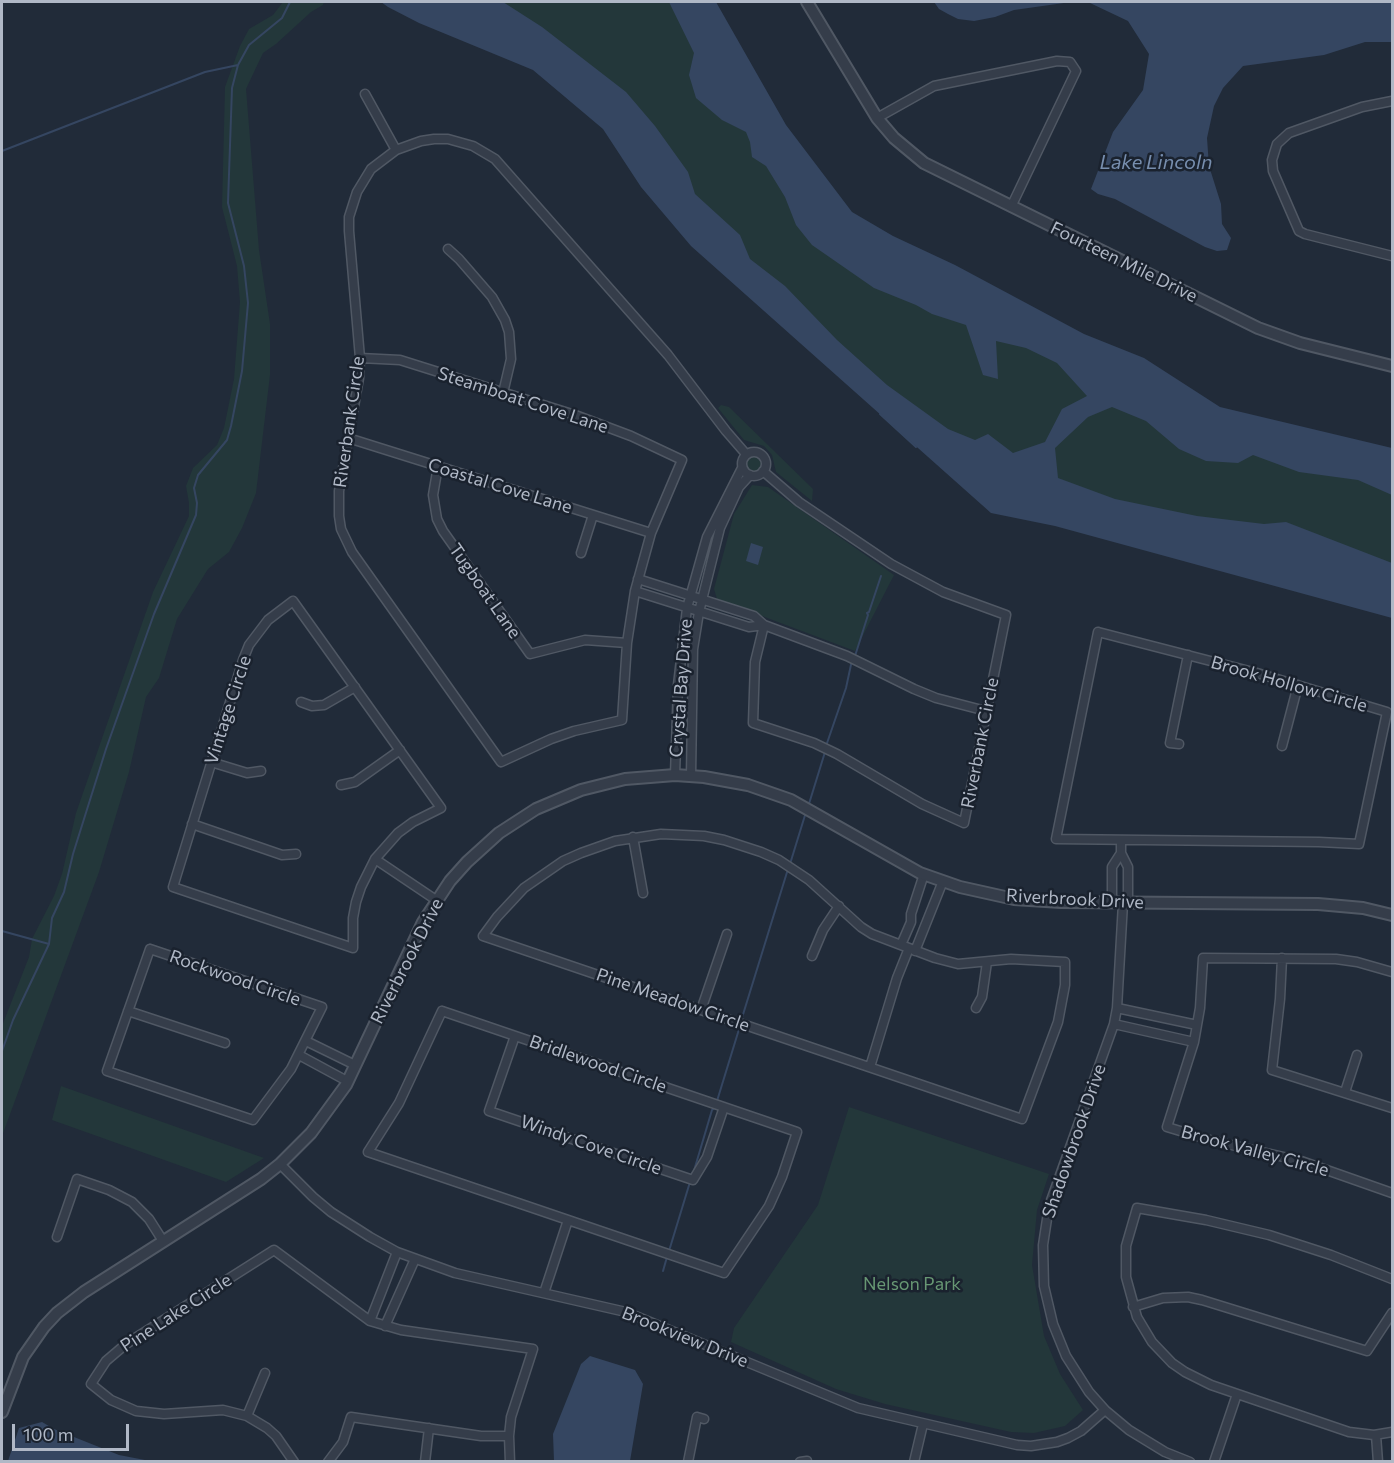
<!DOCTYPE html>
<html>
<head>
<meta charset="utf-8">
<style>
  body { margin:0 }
  #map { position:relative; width:1394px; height:1463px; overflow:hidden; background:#212b39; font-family:Commissioner,sans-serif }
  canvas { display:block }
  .frame { position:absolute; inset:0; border:3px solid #b0b8c6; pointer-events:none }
  .scale { position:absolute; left:12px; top:1424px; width:117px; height:27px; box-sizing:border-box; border:3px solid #b0b8c6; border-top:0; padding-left:8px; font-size:18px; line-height:21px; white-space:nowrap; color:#b0b8c6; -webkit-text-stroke:4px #1a222e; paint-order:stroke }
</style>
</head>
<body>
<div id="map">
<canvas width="1394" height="1463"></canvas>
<div class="frame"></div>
<div class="scale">100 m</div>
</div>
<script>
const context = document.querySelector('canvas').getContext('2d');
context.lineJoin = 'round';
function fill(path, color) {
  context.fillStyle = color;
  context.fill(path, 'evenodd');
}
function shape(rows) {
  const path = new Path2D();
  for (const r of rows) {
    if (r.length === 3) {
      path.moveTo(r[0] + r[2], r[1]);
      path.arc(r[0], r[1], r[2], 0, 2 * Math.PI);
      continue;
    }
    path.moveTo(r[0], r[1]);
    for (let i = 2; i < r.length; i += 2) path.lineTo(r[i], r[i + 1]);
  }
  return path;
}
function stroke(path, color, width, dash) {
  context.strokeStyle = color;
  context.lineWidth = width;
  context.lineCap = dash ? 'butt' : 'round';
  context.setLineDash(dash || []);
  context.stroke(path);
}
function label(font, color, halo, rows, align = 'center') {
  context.font = font + ' Commissioner,sans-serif';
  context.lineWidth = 5;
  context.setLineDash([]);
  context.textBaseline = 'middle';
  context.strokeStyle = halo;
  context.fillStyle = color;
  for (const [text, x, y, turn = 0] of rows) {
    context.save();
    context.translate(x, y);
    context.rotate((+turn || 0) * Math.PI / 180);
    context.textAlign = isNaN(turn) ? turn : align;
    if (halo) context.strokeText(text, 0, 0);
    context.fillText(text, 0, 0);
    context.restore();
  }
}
const green = shape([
  [283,2,324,2,323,5,311,12,276,44,263,53,246,89,259,250,270,324,270,375,256,493,242,528,229,552,208,569,177,619,159,678,146,697,129,772,99,872,2,1136,2,1026,29,957,32,939,54,896,62,874,76,813,153,592,189,516,189,503,186,486,193,468,217,445,224,428,234,379,240,302,237,266,222,207,225,87,240,46,249,29,273,15],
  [475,2,674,2,845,255,1392,487,1392,578,1067,496,943,439,776,291],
  [721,405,729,407,813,489,812,501,776,472,772,455,764,446,744,440,718,408],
  [755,464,10],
  [752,485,768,487,894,575,855,651,717,599,714,589,734,514],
  [61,1086,264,1158,226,1182,52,1120],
  [849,1107,1049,1174,1037,1210,1032,1265,1044,1336,1060,1374,1083,1410,1065,1426,1034,1433,1011,1432,885,1404,836,1389,731,1342,734,1328,818,1205]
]);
const water = shape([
  [381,2,503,2,542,27,626,92,655,126,688,172,695,194,740,235,750,259,785,286,837,340,887,385,948,429,975,440,988,434,1013,453,1045,442,1062,409,1087,396,1057,363,1026,348,996,341,998,379,983,375,966,325,932,314,916,305,874,288,812,245,796,225,785,197,766,166,752,157,750,142,746,132,722,120,696,98,689,75,694,53,669,2,716,2,786,125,852,212,893,236,955,265,1084,334,1144,358,1220,407,1392,448,1392,495,1358,480,1299,472,1253,455,1238,463,1206,461,1179,449,1146,421,1112,407,1088,417,1055,448,1058,478,1115,499,1197,516,1264,524,1286,522,1392,563,1392,618,1055,526,991,513,691,246,641,187,603,129,533,70,419,23,388,7],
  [934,2,1392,2,1392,42,1365,42,1324,55,1243,66,1223,88,1214,106,1207,138,1209,166,1221,204,1222,224,1231,238,1227,250,1217,251,1205,247,1115,199,1098,194,1091,189,1113,132,1143,90,1149,54,1128,21,1090,3,1071,2,1014,10,995,17,974,21,958,19,948,14,939,9],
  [751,543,763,547,758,565,746,561],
  [590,1356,635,1370,643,1384,630,1461,554,1461,553,1434,581,1364],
  [42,1422,54,1429,119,1455,150,1461,8,1461,19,1428]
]);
const stream = shape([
  [2,151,205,72,238,65],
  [880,414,916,447],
  [855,656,868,615,867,613,869,612,881,576],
  [826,746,846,688,852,660],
  [808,807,825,752],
  [790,864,806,812],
  [2,931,49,944],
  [741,1021,788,869],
  [2,1051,13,1020,49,944,52,918,64,892,73,854,106,749,154,614,196,515,197,503,194,488,198,475,227,440,231,426,242,371,248,303,244,266,228,203,232,88,238,65,249,45,282,18,290,2],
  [717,1101,740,1026],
  [693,1174,712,1110,716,1107],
  [669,1251,690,1182],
  [663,1271,667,1257]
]);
const minor = shape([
  [365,94,396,150],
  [1392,101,1362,107,1289,133,1277,144,1272,160,1273,171,1299,231,1305,234,1392,256],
  [877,118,934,86,1057,61,1070,62,1076,71,1011,207],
  [448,249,459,259,492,297,505,320,509,332,511,359,503,393],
  [360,358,400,360,575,415,631,436,682,460,651,533,635,591,627,643,622,720,574,731,551,739,501,762,352,552,341,529,339,516,339,491,359,378,360,358,349,231,349,217,357,192,371,169,396,150,421,141,434,139,448,139,473,146,495,159,668,355,726,431,746,454],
  [348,438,651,533],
  [754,464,12],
  [438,466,433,495,437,519,443,531,530,654,585,640,627,643],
  [763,471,799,502,891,564,943,592,1006,615,964,823,922,804,837,754,814,743,753,723,755,662,764,625],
  [581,553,593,515],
  [638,579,754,616,764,625,847,656,914,689,936,698,986,711],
  [635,591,749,627,764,625],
  [293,601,441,808,413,822,398,833,375,859,361,887,356,902,353,918,353,948,173,887,243,660,249,645,268,620,293,601],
  [1098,632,1257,673,1387,712,1359,844,1319,842,1056,839,1098,632],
  [301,702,312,706,324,705,355,687],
  [1179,744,1170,743,1188,655],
  [1282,746,1298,685],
  [211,762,247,773,261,771],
  [675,775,678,685,687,608,707,537,742,468],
  [691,776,693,649,699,612,720,528,739,487,750,475],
  [341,785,355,782,400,750],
  [192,824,282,855,296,854],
  [661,834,704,836,724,840,761,852,779,860,809,880,861,927,872,934,935,958,958,964,1011,959,1065,962,1065,985,1058,1022,1022,1119,483,936,497,917,524,888,563,861,581,853,615,841,661,834],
  [633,837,643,893],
  [1121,840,1121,853,1128,867,1128,903],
  [375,859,436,900],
  [1112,903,1112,867,1121,853],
  [1123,903,1117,1008,1114,1024,1049,1206,1043,1245,1044,1286,1053,1324,1066,1356,1089,1392,1105,1410,1129,1430,1165,1452,1190,1462],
  [901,945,911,922,911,914,924,874],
  [150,949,322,1007,291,1069,253,1120,107,1071,150,949],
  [915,951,943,881],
  [812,956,823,930,839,906],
  [1282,958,1280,999,1272,1070,1392,1108],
  [1392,972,1357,962,1336,959,1203,958,1200,1008,1194,1042,1167,1127,1210,1140,1301,1161,1392,1193],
  [976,1008,982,997,987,962],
  [1117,1008,1197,1025],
  [701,1010,727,934],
  [128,1011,225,1043],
  [442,1011,797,1132,782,1177,769,1206,724,1273,368,1152,399,1103,442,1011],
  [1114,1024,1194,1042],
  [515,1036,489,1111,693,1180,707,1157,724,1107],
  [306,1041,355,1065],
  [299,1055,347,1081],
  [870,1067,897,978,909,948],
  [1345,1092,1357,1055],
  [280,1164,313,1197,331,1212,370,1237,397,1252,455,1273,626,1312,858,1408,1017,1445,1031,1446,1057,1442,1068,1438,1081,1431,1105,1410],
  [57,1237,77,1179,109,1190,132,1202,149,1219,163,1241],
  [1392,1279,1331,1255,1269,1235,1206,1220,1137,1208,1126,1246,1126,1277,1137,1317,1152,1342,1172,1363,1185,1372,1211,1385,1349,1432,1374,1435,1392,1432],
  [544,1293,568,1220],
  [1133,1307,1163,1298,1188,1297,1202,1300,1367,1351,1392,1313],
  [370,1321,397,1252],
  [385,1326,415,1259],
  [247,1416,265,1373],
  [1376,1435,1378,1462],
  [294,1462,276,1436,267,1428,247,1416,223,1410,164,1414,136,1411,111,1400,91,1384,106,1361,126,1344,274,1250,370,1321,401,1330,533,1349,511,1417,509,1436,510,1462],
  [328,1462,343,1442,351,1417,481,1436,509,1436],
  [425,1462,429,1428],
  [688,1462,697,1417,704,1419],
  [800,1462,807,1461],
  [914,1462,923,1424],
  [1214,1462,1237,1394]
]);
const tertiary = shape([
  [807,2,877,118,894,138,924,163,1258,328,1300,343,1392,366],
  [2,1412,23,1357,44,1327,57,1313,84,1292,261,1179,280,1164,311,1133,346,1085,423,922,450,881,467,862,499,833,536,809,581,790,625,779,675,775,704,777,748,785,791,800,920,873,960,887,1014,899,1061,902,1318,904,1363,908,1392,915]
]);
const streetNames = [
  ["Fourteen Mile Drive",1124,262,26],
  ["Steamboat Cove Lane",523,400,18],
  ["Riverbank Circle",349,422,-82],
  ["Coastal Cove Lane",500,486,17],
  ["Tugboat Lane",485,591,55],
  ["Brook Hollow Circle",1289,684,16],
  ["Crystal Bay Drive",681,688,-86],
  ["Vintage Circle",228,710,-72],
  ["Riverbank Circle",980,743,-79],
  ["Riverbrook Drive",1075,899,3],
  ["Riverbrook Drive",407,961,-63],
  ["Rockwood Circle",235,978,19],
  ["Pine Meadow Circle",673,1000,19],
  ["Bridlewood Circle",598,1064,19],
  ["Shadowbrook Drive",1074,1141,-71],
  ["Windy Cove Circle",591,1145,19],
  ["Brook Valley Circle",1255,1151,15],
  ["Pine Lake Circle",176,1313,-33],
  ["Brookview Drive",685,1337,22]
];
const parkNames = [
  ["Nelson Park",912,1284]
];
const waterNames = [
  ["Lake Lincoln",1156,162]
];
fill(green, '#23373a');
fill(water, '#354661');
stroke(stream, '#354661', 2);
stroke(minor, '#505864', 11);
stroke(tertiary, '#505864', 14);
stroke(minor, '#353d4a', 8);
stroke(tertiary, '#353d4a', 10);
label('18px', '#b0b8c6', '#1a222e', streetNames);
label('18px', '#679773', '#1a222e', parkNames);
label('italic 20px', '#778eae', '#1a222e', waterNames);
</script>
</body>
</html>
